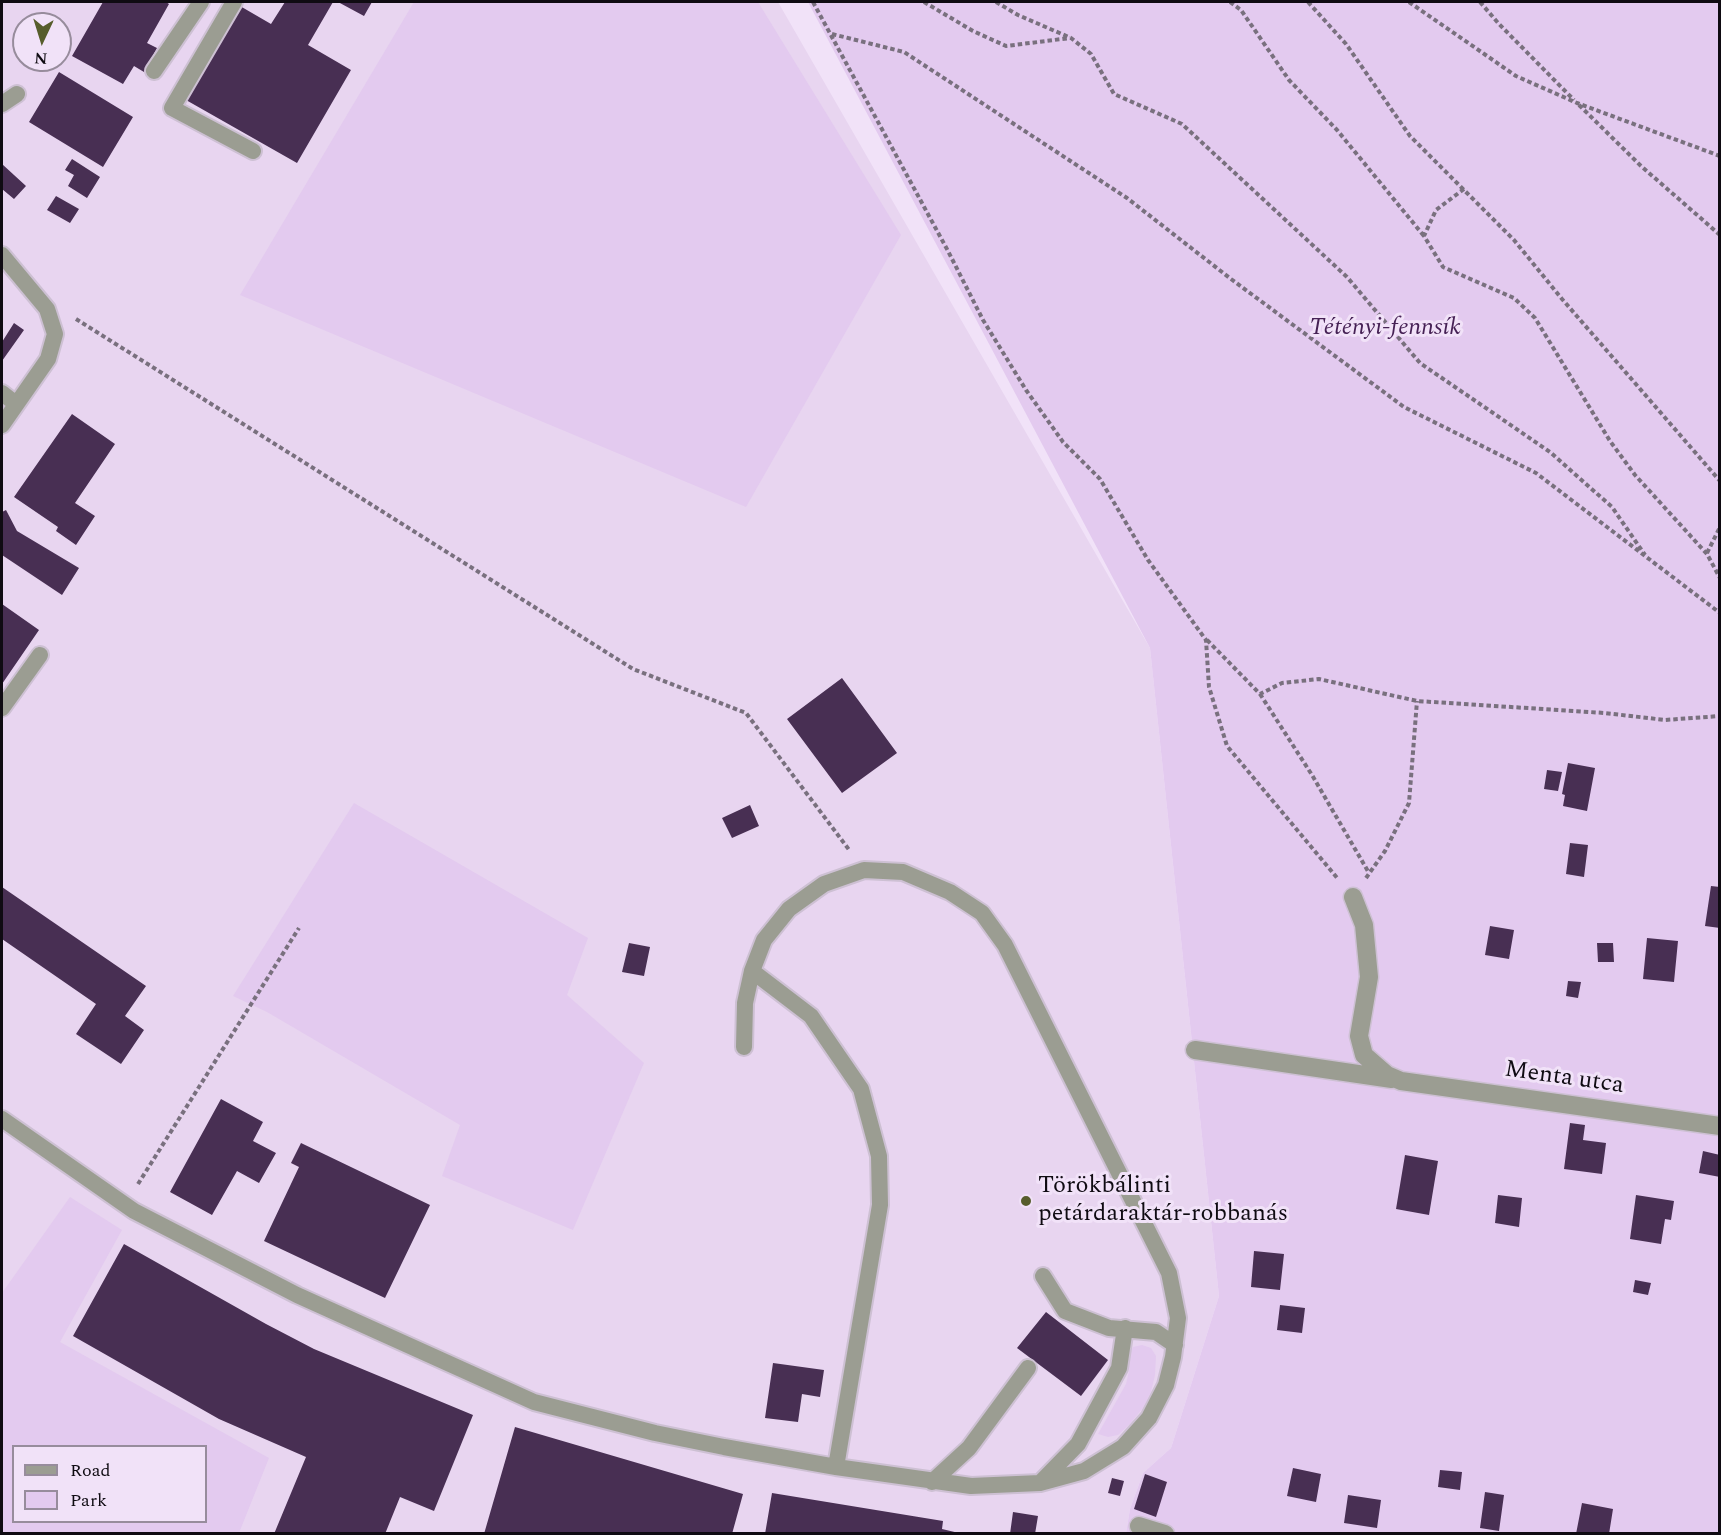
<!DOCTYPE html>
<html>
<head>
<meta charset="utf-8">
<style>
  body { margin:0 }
  #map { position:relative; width:1721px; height:1535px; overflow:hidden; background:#f1e2f8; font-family:Spectral,serif }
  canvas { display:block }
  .frame { position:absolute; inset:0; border:3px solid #0f0b12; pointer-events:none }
  .legend { position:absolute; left:12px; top:1445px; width:195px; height:78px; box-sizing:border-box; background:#f1e2f8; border:2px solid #978c9c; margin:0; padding:8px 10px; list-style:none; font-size:18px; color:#0f0b12 }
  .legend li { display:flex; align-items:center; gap:12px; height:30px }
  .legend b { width:30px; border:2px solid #978c9c }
  .north { position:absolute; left:12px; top:12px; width:60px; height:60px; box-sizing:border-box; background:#f1e2f8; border:2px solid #978c9c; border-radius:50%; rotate:184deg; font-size:16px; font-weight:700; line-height:24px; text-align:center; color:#0f0b12 }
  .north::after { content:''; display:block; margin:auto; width:21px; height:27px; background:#575d2c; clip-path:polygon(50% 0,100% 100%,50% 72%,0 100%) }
</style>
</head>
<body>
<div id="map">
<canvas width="1721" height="1535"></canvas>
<div class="frame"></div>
<ul class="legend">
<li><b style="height:8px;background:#9b9d92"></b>Road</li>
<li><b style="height:16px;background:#e3caef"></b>Park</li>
</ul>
<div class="north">N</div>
</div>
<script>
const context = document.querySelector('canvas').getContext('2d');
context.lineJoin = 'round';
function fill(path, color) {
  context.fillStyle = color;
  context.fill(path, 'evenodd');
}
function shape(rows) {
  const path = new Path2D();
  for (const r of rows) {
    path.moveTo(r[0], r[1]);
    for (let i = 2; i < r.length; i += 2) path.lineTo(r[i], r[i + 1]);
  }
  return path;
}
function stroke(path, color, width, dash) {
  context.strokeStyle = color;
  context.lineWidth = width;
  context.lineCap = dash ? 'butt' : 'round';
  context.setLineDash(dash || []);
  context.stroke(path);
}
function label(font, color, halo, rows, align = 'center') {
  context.font = font + ' Spectral,serif';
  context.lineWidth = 6;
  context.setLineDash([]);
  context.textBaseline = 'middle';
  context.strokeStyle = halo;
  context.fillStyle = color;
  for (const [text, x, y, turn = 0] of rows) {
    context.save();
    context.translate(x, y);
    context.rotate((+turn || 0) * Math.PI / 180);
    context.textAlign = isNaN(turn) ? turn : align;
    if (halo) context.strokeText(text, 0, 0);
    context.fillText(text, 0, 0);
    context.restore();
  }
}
const built = shape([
  [2,2,778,2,1150,648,1219,1296,1171,1448,1143,1473,1130,1509,1126,1533,2,1534],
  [24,24,60,24,60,60,24,60],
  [14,1446,206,1446,206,1522,14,1522]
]);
const green = shape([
  [414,2,758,2,901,235,746,507,240,295],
  [808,2,1719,2,1719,1533,1126,1533,1130,1509,1143,1473,1171,1448,1219,1296,1150,648],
  [354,803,588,938,567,995,644,1063,573,1230,442,1176,460,1125,267,1012,233,996],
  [70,1197,122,1230,60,1342,269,1458,239,1533,2,1533,2,1293],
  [14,1446,206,1446,206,1522,14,1522],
  [1142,1345,1151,1348,1156,1356,1155,1375,1151,1392,1143,1408,1129,1425,1118,1435,1108,1437,1098,1434,1126,1384,1129,1371,1129,1356,1133,1347]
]);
const building = shape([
  [103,2,166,2,169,4,147,43,157,48,144,72,134,66,123,84,72,56],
  [285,2,333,2,308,45,351,70,297,163,186,100,240,6,271,24],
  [338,2,372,2,364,16],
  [59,72,133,117,103,167,29,122],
  [72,159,100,177,87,198,68,186,74,175,65,170],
  [2,164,26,186,14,199,2,189],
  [56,196,79,209,70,223,47,210],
  [14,323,24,330,2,361,2,342],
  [72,414,115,444,75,503,95,516,76,545,56,531,58,527,14,497],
  [6,510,17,531,79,568,62,595,2,555,2,512],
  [2,604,39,630,2,684],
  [842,678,897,753,842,793,787,719],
  [1568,763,1595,768,1587,811,1563,806,1565,795,1562,794],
  [1547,770,1562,772,1558,791,1544,789],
  [750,805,759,826,732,838,722,818],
  [1570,843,1588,845,1584,877,1566,874],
  [1711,886,1720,887,1720,928,1705,926],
  [2,887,146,986,125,1016,144,1030,121,1064,76,1034,96,1004,2,939],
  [1490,926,1514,930,1509,959,1485,955],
  [1647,938,1678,941,1674,982,1643,979],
  [629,943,650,947,644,976,622,972],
  [1597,943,1613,943,1614,962,1598,962],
  [1568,981,1581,982,1578,998,1566,996],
  [221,1099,263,1122,253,1141,276,1153,259,1183,237,1171,212,1215,170,1192],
  [1570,1123,1585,1125,1583,1140,1606,1143,1602,1174,1564,1169],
  [301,1143,430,1205,385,1298,264,1241,299,1167,291,1163],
  [1703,1151,1720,1155,1720,1177,1699,1173],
  [1405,1155,1438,1161,1429,1215,1396,1209],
  [1498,1195,1522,1198,1519,1227,1495,1223],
  [1636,1195,1674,1201,1671,1220,1665,1219,1661,1244,1630,1239],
  [124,1244,266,1324,314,1349,473,1415,434,1511,400,1497,385,1534,274,1534,306,1457,219,1419,73,1336],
  [1254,1251,1284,1254,1280,1290,1251,1287],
  [1635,1280,1651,1283,1648,1295,1633,1292],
  [1280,1305,1305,1308,1302,1333,1277,1330],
  [1046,1312,1108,1360,1081,1396,1017,1348],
  [773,1363,824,1370,820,1397,802,1394,798,1422,765,1418],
  [515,1427,743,1494,732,1534,484,1534],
  [1293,1468,1321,1474,1316,1502,1287,1496],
  [1440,1470,1462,1472,1460,1490,1438,1487],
  [1145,1474,1167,1482,1156,1517,1134,1509],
  [1112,1478,1124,1481,1120,1496,1108,1493],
  [1485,1492,1504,1495,1499,1531,1480,1528],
  [772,1493,943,1521,942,1529,963,1534,765,1534],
  [1348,1495,1381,1500,1377,1528,1344,1523],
  [1582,1503,1613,1509,1609,1534,1576,1534],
  [1013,1512,1038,1516,1035,1534,1010,1534]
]);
const path = shape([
  [813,2,948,251,983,320,1026,390,1063,442,1100,479,1148,560,1206,640,1209,687,1227,746,1338,879],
  [924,2,973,31,1006,46,1070,38],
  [996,2,1018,15,1071,38,1091,54,1114,94,1182,124,1347,277,1420,363,1550,452,1612,507,1645,555],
  [1230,2,1241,10,1289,80,1337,130,1424,236],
  [1308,2,1346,44,1410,136,1514,240,1562,299,1720,481],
  [1409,2,1516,76,1577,103,1720,156],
  [1480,2,1499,24,1574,100],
  [832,34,904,52,1127,198,1231,279,1404,407,1536,473,1720,613],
  [1579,105,1641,166,1720,235],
  [1464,189,1436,210,1424,236,1443,267,1514,298,1535,318,1610,441,1635,475,1707,554,1720,578],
  [76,319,633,669,746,713,850,851],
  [1707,553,1720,527],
  [1207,640,1260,694,1282,683,1319,679,1417,701,1605,713,1665,720,1720,716],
  [1260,694,1312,775,1369,873],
  [1366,878,1385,851,1409,803,1417,701],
  [138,1184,299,928]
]);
const lane = shape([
  [234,2,172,108,253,151],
  [154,71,201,2],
  [2,104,17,94],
  [2,255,47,309,55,334,48,359,2,425],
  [2,393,16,404],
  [2,708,40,655],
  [752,971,811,1016,861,1089,879,1156,880,1205,836,1467],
  [2,1119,134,1211,297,1295,534,1402,655,1433,724,1447,836,1467,971,1486,1040,1483,1084,1471,1123,1447,1149,1418,1166,1385,1173,1357,1178,1318,1169,1273,1005,945,982,913,950,892,903,872,864,870,824,884,789,909,764,940,752,971,745,1003,744,1047],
  [1043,1276,1065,1311,1109,1328,1156,1332,1175,1345],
  [932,1482,969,1448,1028,1368],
  [1040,1483,1078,1444,1119,1368,1125,1328]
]);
const street = shape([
  [1353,897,1364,925,1369,977,1359,1036,1364,1055,1387,1075,1401,1081,1720,1126],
  [1195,1050,1392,1079],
  [1139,1526,1165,1534]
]);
const markers = [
  [1026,1201,6,"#575d2c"]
];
const parkNames = [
  ["Tétényi-fennsík",1385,329]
];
const streetNames = [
  ["Menta utca",1564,1079,8]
];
const poiNames = [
  ["Törökbálinti",1038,1187],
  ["petárdaraktár-robbanás",1038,1215]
];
fill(built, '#e8d5f0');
fill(green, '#e3caef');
fill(building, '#482f53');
stroke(lane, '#cdc0d3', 20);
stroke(street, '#cdc0d3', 21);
stroke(path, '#79707e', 4, [4.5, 3]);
stroke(lane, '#9b9d92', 16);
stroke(street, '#9b9d92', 18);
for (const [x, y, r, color] of markers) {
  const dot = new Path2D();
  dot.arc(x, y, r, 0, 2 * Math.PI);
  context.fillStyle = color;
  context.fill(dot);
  stroke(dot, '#f1e2f8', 2);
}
label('italic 24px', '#462155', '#f1e2f8', parkNames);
label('24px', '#0f0b12', '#f1e2f8', streetNames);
label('24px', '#0f0b12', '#f1e2f8', poiNames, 'left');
</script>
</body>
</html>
